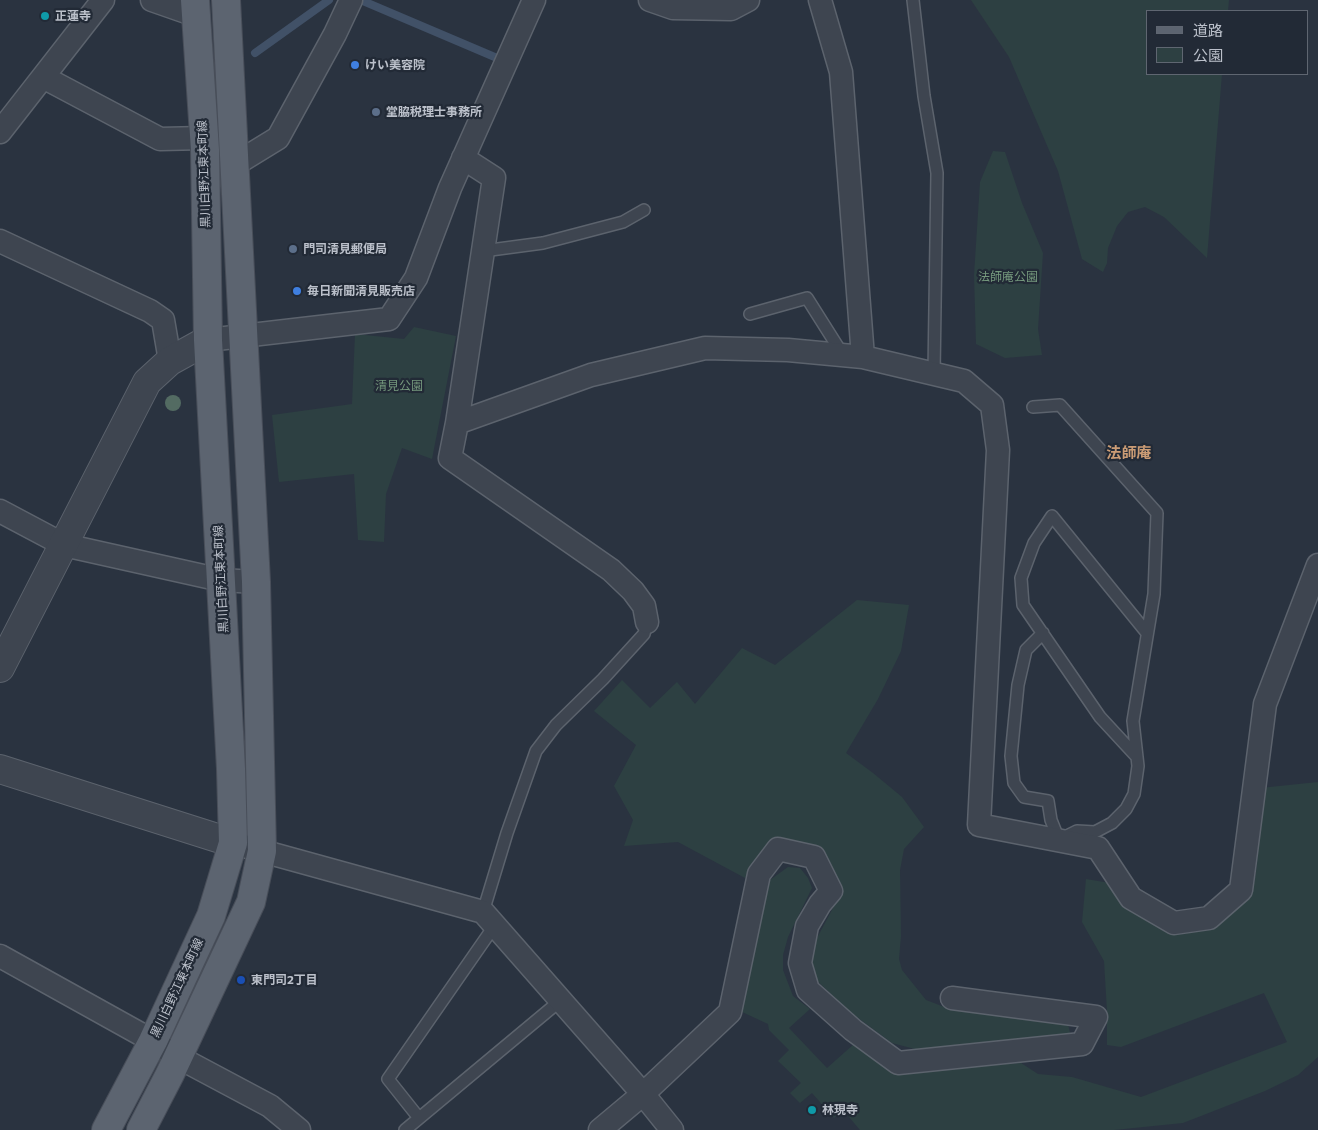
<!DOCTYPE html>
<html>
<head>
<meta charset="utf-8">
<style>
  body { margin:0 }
  #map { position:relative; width:1318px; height:1130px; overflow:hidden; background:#2a3340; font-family:Commissioner,"Noto Sans JP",sans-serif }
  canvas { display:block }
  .legend { position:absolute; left:1146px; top:10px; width:162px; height:65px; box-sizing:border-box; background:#222a36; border:1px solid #5f6671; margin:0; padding:6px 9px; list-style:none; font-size:15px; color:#bbc0ca }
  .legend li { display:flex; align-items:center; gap:10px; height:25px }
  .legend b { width:25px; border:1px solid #5f6671 }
</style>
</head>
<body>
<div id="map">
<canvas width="1318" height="1130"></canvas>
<ul class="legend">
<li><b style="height:6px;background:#5c6470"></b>道路</li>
<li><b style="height:14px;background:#2d4042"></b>公園</li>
</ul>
</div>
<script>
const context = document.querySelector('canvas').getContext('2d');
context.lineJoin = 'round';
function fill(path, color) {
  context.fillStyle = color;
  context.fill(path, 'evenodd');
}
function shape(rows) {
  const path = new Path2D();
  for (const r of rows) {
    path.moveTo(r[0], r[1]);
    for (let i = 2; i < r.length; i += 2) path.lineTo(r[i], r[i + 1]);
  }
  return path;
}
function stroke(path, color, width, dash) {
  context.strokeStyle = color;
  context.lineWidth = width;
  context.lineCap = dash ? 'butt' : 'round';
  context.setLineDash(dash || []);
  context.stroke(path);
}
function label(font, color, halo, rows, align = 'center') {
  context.font = font + ' Commissioner,"Noto Sans JP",sans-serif';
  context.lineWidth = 4.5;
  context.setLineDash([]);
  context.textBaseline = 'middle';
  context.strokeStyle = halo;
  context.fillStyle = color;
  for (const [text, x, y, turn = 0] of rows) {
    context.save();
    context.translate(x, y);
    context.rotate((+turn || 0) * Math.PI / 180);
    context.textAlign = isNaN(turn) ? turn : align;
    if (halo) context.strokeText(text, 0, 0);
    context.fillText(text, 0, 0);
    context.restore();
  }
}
const green = shape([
  [971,0,1229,0,1228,11,1147,11,1147,74,1222,74,1207,258,1164,217,1145,207,1128,212,1117,226,1108,248,1107,263,1103,272,1082,259,1058,171,1009,57],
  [993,151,1005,152,1022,203,1043,253,1038,329,1042,355,1005,358,976,344,974,275,980,182],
  [414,327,456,336,432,459,402,448,386,494,384,542,358,540,354,474,279,482,272,415,352,404,355,334,404,339],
  [857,600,909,605,901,651,878,699,846,753,873,773,902,797,924,827,904,849,900,870,901,936,899,959,902,970,926,1000,947,1008,1068,1024,1070,1033,1058,1040,926,1052,892,1043,850,1012,814,978,809,953,833,908,838,894,806,844,795,841,777,843,756,863,745,878,678,842,624,846,633,820,614,786,636,745,594,711,622,680,650,708,677,682,695,704,742,648,775,665],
  [1318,782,1318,1057,1298,1075,1265,1091,1183,1123,1114,1130,860,1130,843,1110,834,1118,812,1093,800,1103,790,1093,801,1083,778,1061,789,1050,769,1030,768,1024,740,1011,742,1008,750,950,770,880,788,867,800,868,808,878,812,888,788,937,783,955,783,970,793,996,810,1009,789,1028,827,1068,854,1044,876,1061,908,1070,1021,1063,1038,1074,1072,1077,1141,1097,1287,1042,1264,993,1121,1047,1107,1045,1107,1011,1104,961,1082,922,1086,879,1116,884,1163,927,1244,896,1254,883,1257,865,1260,788]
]);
const stream = shape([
  [363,1,497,58],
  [255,53,329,0]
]);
const service = shape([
  [913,0,924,96,937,173,934,373],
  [483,251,543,243,623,222,644,210],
  [750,314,807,298,843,355],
  [1033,407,1060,405,1157,513,1154,594,1133,721,1138,766,1134,794,1126,809,1112,823,1095,832,1077,831,1059,840,1051,820,1048,801,1024,797,1014,783,1011,756,1018,685,1026,650,1043,633],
  [1137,757,1100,717,1023,605,1021,578,1034,543,1052,516,1147,633],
  [483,912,507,833,536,751,556,725,603,679,644,634,647,622],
  [419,1118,388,1079,495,925],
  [405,1130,561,1000]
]);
const minor = shape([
  [152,0,195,15],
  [650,0,673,8,731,9,748,0],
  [820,0,841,72,863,357],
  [43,77,160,139,204,138],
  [0,132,103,0],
  [234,165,278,138,335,34,351,0],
  [0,241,150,311,163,320,170,361],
  [208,340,389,319,416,278,450,188,534,0],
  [457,423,494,178,463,158],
  [0,511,64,545,221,580,256,582],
  [647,622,644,606,633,591,611,570,450,458,457,423,591,375,705,348,788,350,863,357,964,381,992,405,998,450,979,825,1098,848,1131,898,1174,923,1209,918,1241,890,1265,704,1318,565],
  [233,843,483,912,643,1094,672,1130],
  [0,956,153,1041,178,1057,270,1106,299,1130],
  [600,1130,643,1094,730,1012,759,874,778,849,814,857,831,891,820,904,807,926,800,963,808,990,853,1030,898,1063,1082,1044,1096,1017,952,998]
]);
const tertiary = shape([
  [0,668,147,382,170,361,208,340],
  [0,769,233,843]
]);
const primary = shape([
  [106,1130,153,1041,211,916,233,843,231,769,208,340,205,150,195,0],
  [141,1130,170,1074,251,902,262,851,256,582,226,0]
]);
const trees = [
  [173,403]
];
const markers = [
  [45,16,5,"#0f9aa8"],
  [355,65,5,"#3f7fe0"],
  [376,112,5,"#5c6f8a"],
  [293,249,5,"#5c6f8a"],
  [297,291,5,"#3f7fe0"],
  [241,980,5,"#1a4fb4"],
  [812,1110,5,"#0f9aa8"]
];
const poiNames = [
  ["正蓮寺",55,16],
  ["けい美容院",365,65],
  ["堂脇税理士事務所",386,112],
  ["門司清見郵便局",303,249],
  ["毎日新聞清見販売店",307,291],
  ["東門司2丁目",251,980],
  ["林現寺",822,1110]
];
const streetNames = [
  ["黒川白野江東本町線",204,174,-92],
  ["黒川白野江東本町線",221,579,-93],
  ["黒川白野江東本町線",177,988,-65]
];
const parkNames = [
  ["法師庵公園",1008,277],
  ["清見公園",399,386]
];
const quarterNames = [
  ["法師庵",1129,453]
];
fill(green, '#2d4042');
stroke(stream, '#415167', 8);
stroke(service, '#5c636d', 14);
stroke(minor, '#5c636d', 25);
stroke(tertiary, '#5c636d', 30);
stroke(primary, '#484e59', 30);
stroke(service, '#3e4550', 11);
stroke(minor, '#3e4550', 22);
stroke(tertiary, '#3e4550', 28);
stroke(primary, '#5c6470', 28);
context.fillStyle = '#536b62';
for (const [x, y] of trees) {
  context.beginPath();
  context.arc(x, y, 8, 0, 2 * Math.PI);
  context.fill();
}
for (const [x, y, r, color] of markers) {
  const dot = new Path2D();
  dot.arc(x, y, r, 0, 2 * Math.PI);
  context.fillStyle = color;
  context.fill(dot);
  stroke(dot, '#222a36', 2);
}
label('bold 12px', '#bbc0ca', '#222a36', poiNames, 'left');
label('12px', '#bbc0ca', '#222a36', streetNames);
label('12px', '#75987d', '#222a36', parkNames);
label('bold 15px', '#cb9c75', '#222a36', quarterNames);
</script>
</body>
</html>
